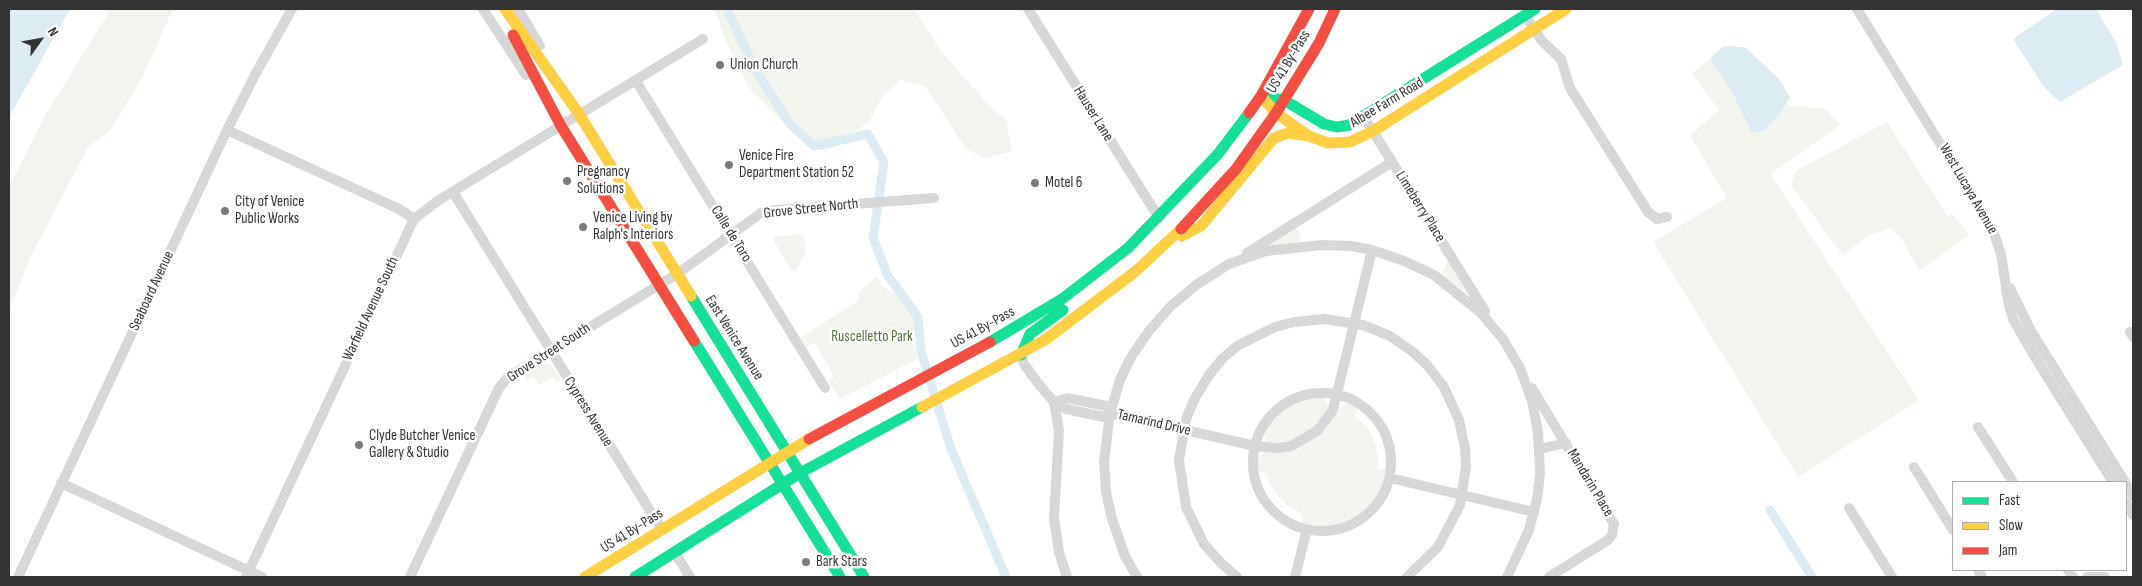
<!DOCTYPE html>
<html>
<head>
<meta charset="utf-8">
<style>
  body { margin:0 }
  #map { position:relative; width:2142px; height:586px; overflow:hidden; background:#fff; font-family:"Sofia Sans Condensed",sans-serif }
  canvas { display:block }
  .frame { position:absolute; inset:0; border:10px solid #333; pointer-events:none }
  .legend { position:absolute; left:1952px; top:481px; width:175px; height:90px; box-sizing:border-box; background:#fff; border:1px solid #adadad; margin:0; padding:6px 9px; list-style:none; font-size:15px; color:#333 }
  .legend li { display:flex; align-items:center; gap:10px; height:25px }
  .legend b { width:25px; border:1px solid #adadad }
  .north { position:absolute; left:15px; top:15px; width:50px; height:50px; -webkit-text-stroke:4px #fff; paint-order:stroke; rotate:58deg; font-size:14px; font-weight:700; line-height:20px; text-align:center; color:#333 }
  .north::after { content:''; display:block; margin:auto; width:18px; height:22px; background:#333; clip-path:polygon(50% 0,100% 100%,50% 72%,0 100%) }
</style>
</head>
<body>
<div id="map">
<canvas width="2142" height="586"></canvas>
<div class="frame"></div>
<ul class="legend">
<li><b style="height:6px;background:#16e098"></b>Fast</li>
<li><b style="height:6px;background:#ffcf43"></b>Slow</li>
<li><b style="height:6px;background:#f24e42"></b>Jam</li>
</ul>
<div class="north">N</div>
</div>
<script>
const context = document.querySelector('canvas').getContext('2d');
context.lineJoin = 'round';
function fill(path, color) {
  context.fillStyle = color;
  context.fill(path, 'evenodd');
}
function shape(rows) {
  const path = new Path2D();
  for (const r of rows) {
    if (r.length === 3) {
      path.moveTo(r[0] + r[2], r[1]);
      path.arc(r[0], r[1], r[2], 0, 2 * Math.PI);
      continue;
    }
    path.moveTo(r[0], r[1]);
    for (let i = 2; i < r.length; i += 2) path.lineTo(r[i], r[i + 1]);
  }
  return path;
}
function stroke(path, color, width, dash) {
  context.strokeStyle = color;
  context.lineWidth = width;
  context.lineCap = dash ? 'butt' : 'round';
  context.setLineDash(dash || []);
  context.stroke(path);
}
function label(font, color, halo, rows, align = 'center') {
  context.font = font + ' "Sofia Sans Condensed",sans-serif';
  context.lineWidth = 5;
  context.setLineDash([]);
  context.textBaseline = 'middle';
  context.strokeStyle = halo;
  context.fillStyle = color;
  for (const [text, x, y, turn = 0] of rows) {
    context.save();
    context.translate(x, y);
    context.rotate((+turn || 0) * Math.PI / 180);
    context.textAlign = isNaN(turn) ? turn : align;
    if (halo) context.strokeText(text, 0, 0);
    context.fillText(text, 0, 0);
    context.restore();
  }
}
const green = shape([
  [111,9,173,9,140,82,111,129,88,147,29,260,9,311,9,188,46,114],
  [715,9,914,9,941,51,991,108,1006,120,1012,151,985,158,966,149,925,86,901,80,883,95,869,122,825,153,790,129,749,88,725,39],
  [1710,58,1733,94,1751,132,1780,114,1786,105,1826,109,1840,125,1770,174,1919,400,1798,477,1653,242,1727,198,1690,135,1719,110,1692,74],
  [1887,122,1948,216,1952,214,1969,235,1919,271,1902,239,1891,228,1869,235,1843,255,1791,185,1796,171],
  [1296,227,1301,234,1299,242,1266,248,1265,245],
  [801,234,805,239,805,252,797,269,792,271,773,239,776,236],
  [1448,261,1471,296,1443,278,1442,273],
  [876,277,883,287,895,294,900,293,913,305,916,321,914,334,917,359,840,399,828,382,834,376,815,343,806,347,800,338,859,300,857,293],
  [545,363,552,366,560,378,557,382,553,377,539,385,533,377,527,381,523,375],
  [1316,397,1324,398,1329,407,1316,426,1290,442,1267,442,1264,437,1265,431,1275,416,1299,401],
  [1347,403,1358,408,1354,416,1367,427,1372,436,1378,454,1378,468,1387,470,1382,488,1367,509,1346,523,1327,527,1302,523,1303,515,1287,505,1277,495,1271,486,1267,473,1258,472,1258,458,1265,451,1285,450]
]);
const water = shape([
  [9,9,70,9,9,117],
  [2057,9,2096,9,2117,44,2123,65,2060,102,2044,87,2013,39],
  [1724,46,1745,47,1779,79,1790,97,1780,114,1764,131,1751,132,1733,94,1710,58]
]);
const canal = shape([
  [727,9,755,69,790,124,814,146,868,134,884,162,873,238,888,276,918,317,921,351,951,449,1006,577],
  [1770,510,1812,577]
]);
const street = shape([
  [483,9,526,75],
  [518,9,540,46],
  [1028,9,1159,218],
  [1857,9,1992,228,2001,254,2009,306,2013,319,2033,354,2113,482],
  [1525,15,1542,41,1561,59,1570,88,1648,212,1657,219,1667,217],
  [636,81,825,388],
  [1364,117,1485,311],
  [227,130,399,209,414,219],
  [453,192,662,530],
  [1247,253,1392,162],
  [2010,288,2031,331,2125,482],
  [2130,332,2133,337],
  [1021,355,1024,364,1037,382,1054,402,1066,409,1104,417,1110,413,1255,446,1278,448,1291,446,1317,431,1333,410,1372,250],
  [1532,388,1614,524,1612,535,1608,540,1549,577],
  [1322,462,69],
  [1054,402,1059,430,1054,518,1059,552,1067,577],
  [1054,402,1067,398,1107,406,1110,413],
  [1978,427,2013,482],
  [1540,449,1566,443],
  [1914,467,1953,530],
  [1390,478,1534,512],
  [61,483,262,577],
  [2126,484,2133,496],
  [2126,503,2133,515],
  [1849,508,1892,577],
  [675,553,690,577],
  [1978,570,1982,577],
  [2068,570,2073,577],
  [18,577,227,130,256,73,292,9],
  [246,577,414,219,439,200,703,39],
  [410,577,499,388,508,377,677,274,761,213,776,210,934,198],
  [1137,577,1125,556,1112,519,1106,492,1104,462,1110,413,1120,380,1131,357,1149,331,1170,307,1196,285,1229,264,1266,251,1322,245,1351,246,1372,250,1404,261,1434,275,1480,312,1503,339,1520,368,1532,401,1538,432,1540,474,1537,499,1529,530,1507,577],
  [1237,577,1221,563,1204,544,1186,507,1179,460,1186,419,1194,400,1209,375,1222,359,1237,346,1275,327,1294,322,1325,319,1363,325,1390,336,1413,352,1427,365,1444,387,1459,420,1465,448,1466,467,1460,505,1438,547,1407,577],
  [1295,577,1307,529],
  [2087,577,2105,577]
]);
const fast = shape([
  [1261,96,1284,100,1324,124,1337,127,1349,125,1535,9],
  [691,296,864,577],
  [694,341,840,577],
  [990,342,1062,299,1128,248,1218,154,1249,113],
  [1021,355,1030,334,1063,310],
  [635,577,800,473,922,407]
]);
const slow = shape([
  [505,9,579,114,691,296],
  [1261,96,1276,113,1309,136,1328,143,1350,142,1373,131,1566,9],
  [1182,236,1201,226,1274,138,1288,133,1309,136],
  [922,407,1045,340,1136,271,1181,229],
  [585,577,809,439]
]);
const jam = shape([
  [513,35,561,126,694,341],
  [1249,113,1261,96,1309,9],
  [1181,229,1236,169,1276,113,1319,43,1335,9],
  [809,439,990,342]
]);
const markers = [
  [720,65,5,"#7a7a7a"],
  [729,165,5,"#7a7a7a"],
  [567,181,5,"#7a7a7a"],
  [1035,183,5,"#7a7a7a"],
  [225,211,5,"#7a7a7a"],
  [583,227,5,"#7a7a7a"],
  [359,445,5,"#7a7a7a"],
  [806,562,5,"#7a7a7a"]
];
const streetNames = [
  ["US 41 By-Pass",1289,62,-59],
  ["Albee Farm Road",1387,103,-31],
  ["Hauser Lane",1093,114,58],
  ["West Lucaya Avenue",1968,189,60],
  ["Limeberry Place",1420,207,58],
  ["Grove Street North",811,209,-6],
  ["Calle de Toro",731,234,58],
  ["Seaboard Avenue",152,291,-65],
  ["Warfield Avenue South",371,309,-65],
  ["US 41 By-Pass",983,328,-29],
  ["East Venice Avenue",734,338,58],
  ["Grove Street South",549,353,-33],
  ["Cypress Avenue",588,412,58],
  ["Tamarind Drive",1154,423,13],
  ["Mandarin Place",1590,483,59],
  ["US 41 By-Pass",632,531,-32]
];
const poiNames = [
  ["Union Church",730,65],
  ["Venice Fire",739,156],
  ["Department Station 52",739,173],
  ["Pregnancy",577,172],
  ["Solutions",577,189],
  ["Motel 6",1045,183],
  ["City of Venice",235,202],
  ["Public Works",235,219],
  ["Venice Living by",593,218],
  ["Ralph's Interiors",593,235],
  ["Clyde Butcher Venice",369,436],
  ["Gallery & Studio",369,453],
  ["Bark Stars",816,562]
];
const parkNames = [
  ["Ruscelletto Park",872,337]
];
fill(green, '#f1f5ed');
fill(water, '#ddebf3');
stroke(canal, '#ddebf3', 9);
stroke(street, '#d7d7d7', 10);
stroke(fast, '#16e098', 11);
stroke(slow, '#ffcf43', 11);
stroke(jam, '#f24e42', 11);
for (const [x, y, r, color] of markers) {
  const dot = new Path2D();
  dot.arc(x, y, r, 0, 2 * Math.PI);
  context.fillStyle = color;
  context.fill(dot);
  stroke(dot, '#fff', 2);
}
label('15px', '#333', '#fff', streetNames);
label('15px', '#333', '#fff', poiNames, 'left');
label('15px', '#56703f', '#fff', parkNames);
</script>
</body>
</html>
